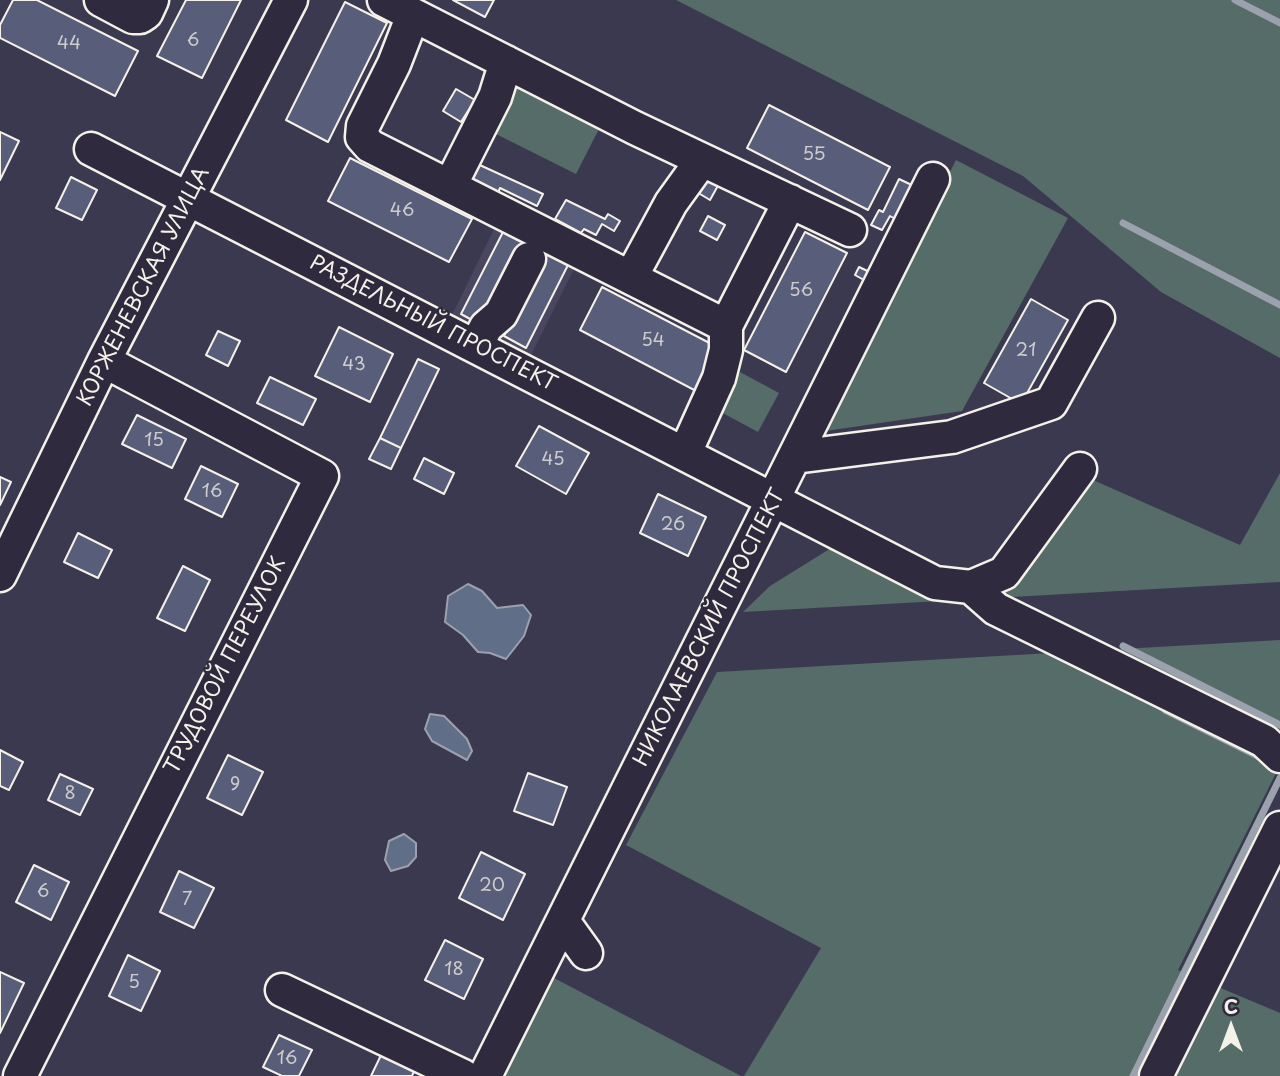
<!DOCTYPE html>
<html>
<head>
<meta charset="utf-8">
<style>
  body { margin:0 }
  #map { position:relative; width:1280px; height:1076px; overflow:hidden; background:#3b394f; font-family:"Playpen Sans",sans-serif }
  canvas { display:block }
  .north { position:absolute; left:1196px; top:992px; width:70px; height:70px; -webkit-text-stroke:5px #2f2a3d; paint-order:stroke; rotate:0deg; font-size:19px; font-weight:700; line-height:28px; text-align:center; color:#f4f1e8 }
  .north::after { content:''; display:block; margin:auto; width:24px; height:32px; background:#f4f1e8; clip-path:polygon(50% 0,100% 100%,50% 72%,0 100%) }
</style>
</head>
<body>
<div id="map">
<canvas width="1280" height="1076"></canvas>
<div class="north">С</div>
</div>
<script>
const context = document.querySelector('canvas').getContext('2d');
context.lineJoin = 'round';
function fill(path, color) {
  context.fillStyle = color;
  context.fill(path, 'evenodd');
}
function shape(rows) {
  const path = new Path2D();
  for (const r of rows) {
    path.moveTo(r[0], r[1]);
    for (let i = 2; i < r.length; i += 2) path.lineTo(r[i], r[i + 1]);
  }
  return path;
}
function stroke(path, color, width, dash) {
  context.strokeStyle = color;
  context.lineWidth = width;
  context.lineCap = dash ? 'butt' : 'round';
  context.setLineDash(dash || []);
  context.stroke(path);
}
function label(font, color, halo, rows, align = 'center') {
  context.font = font + ' "Playpen Sans",sans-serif';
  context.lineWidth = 5;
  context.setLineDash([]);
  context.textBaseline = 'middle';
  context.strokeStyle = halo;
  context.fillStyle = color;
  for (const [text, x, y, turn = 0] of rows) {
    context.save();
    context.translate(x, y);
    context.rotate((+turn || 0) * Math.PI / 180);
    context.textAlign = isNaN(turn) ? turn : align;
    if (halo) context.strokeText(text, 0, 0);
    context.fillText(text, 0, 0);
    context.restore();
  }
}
const built = shape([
  [497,223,577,263,531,355,452,315]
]);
const green = shape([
  [676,0,1280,0,1280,358,1161,292,1023,176],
  [514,82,601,125,576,174,490,131],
  [956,160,1068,218,962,411,819,432],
  [740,372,779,393,758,432,719,411],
  [1280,473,1280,582,743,612,770,586,836,545,914,572,1012,581,1093,480,1240,545],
  [1280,640,1280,765,1178,970,1280,1013,1280,1076,744,1076,821,948,626,845,717,672],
  [552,977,741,1076,504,1076]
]);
const water = shape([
  [468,584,482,591,497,608,523,605,531,615,524,636,506,659,490,653,478,652,463,635,445,622,448,596,468,584],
  [430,714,444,716,467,739,472,751,467,760,432,741,425,729,430,714],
  [404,834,416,843,416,857,408,866,391,871,385,860,389,841,404,834]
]);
const stream = shape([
  [1235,0,1280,23],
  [1123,223,1280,305],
  [1123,646,1280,725],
  [1165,710,1264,759],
  [1133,1076,1280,778]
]);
const building = shape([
  [13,0,37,0,138,51,115,96,0,38,0,25,13,0],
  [186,0,241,0,202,78,157,56,186,0],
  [453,0,494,0,485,17,453,0],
  [345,2,387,23,328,142,286,120,345,2],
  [456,89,475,100,461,122,443,111,456,89],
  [769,105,890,167,868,210,747,148,769,105],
  [0,132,19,141,0,180,0,132],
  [350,158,472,219,449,262,328,201,350,158],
  [471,161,543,194,537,206,500,188,497,195,463,178,471,161],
  [705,174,720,182,710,200,695,191,705,174],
  [71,177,97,190,82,220,56,208,71,177],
  [899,179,916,187,899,221,890,216,882,230,871,225,879,210,883,212,899,179],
  [566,200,605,219,608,214,620,221,614,231,602,224,596,235,584,229,581,233,555,219,566,200],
  [708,216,725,225,717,240,700,231,708,216],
  [503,232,523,242,481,325,461,314,503,232],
  [805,232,847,253,786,372,744,350,805,232],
  [546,253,568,265,526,348,504,336,546,253],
  [859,267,876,275,871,284,855,275,859,267],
  [602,287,721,349,698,392,580,330,602,287],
  [1031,299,1068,320,1021,404,984,383,1031,299],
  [339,327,393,354,370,402,315,376,339,327],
  [218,331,240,341,228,366,206,355,218,331],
  [418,359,439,369,401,448,380,438,418,359],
  [270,377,316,399,303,425,257,403,270,377],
  [137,415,186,439,172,468,122,444,137,415],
  [539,426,589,453,566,494,516,466,539,426],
  [380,438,401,448,391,469,369,459,380,438],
  [424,458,454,473,444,494,414,479,424,458],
  [201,466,238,484,222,517,185,499,201,466],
  [0,477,11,482,0,505,0,477],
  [658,494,706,517,688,556,640,533,658,494],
  [78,533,112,550,98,578,64,562,78,533],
  [183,566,210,580,185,631,157,618,183,566],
  [0,750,23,762,9,790,0,786,0,750],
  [228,755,263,772,242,815,207,798,228,755],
  [528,773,567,787,553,825,514,811,528,773],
  [60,774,93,789,80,815,48,800,60,774],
  [481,852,525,874,503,920,459,898,481,852],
  [34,865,69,882,51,920,16,902,34,865],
  [179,871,214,888,194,928,160,912,179,871],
  [445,940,483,959,464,999,425,980,445,940],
  [128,955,160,971,141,1011,109,996,128,955],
  [0,972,24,983,0,1033,0,972],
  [279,1035,312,1050,299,1076,282,1076,263,1067,279,1035],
  [383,1051,416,1067,412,1076,371,1076,383,1051]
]);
const minor = shape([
  [101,0,133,17,140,17,146,13,152,0],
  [384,0,635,128,850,230],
  [413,15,394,64,363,126,362,137,370,146,726,326],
  [91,149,935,583,971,587,1004,573,1080,469],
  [450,186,495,97,506,62],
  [631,277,671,203,702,160],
  [476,346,486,327,501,314,529,259],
  [685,453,719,378,726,350,726,326,790,201],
  [795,457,952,437,1051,403,1098,318],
  [0,575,104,361,291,0],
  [971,587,996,609,1264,741,1280,756],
  [563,921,586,953],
  [282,990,463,1076],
  [20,1076,322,476,104,361],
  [485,1076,933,179],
  [1156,1076,1280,828]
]);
const numberNames = [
  ["6",193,41],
  ["44",69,44],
  ["55",814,155],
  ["46",402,211],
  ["56",801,291],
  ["54",653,341],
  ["21",1026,351],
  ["43",354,365],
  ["15",154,441],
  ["45",553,460],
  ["16",212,492],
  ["26",673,525],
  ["9",235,785],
  ["8",70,794],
  ["20",492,886],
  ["6",43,892],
  ["7",187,900],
  ["18",454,970],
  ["5",134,983],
  ["16",287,1059]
];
const streetNames = [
  ["КОРЖЕНЕВСКАЯ УЛИЦА",144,287,-63],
  ["РАЗДЕЛЬНЫЙ ПРОСПЕКТ",433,324,27],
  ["НИКОЛАЕВСКИЙ ПРОСПЕКТ",710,628,-63],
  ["ТРУДОВОЙ ПЕРЕУЛОК",226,666,-63]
];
fill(built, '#48475f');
fill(green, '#566c68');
fill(water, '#606e87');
stroke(water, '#9ba2ae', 2);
stroke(stream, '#9ba2ae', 7);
fill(building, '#585d79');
stroke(building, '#f4f1e8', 2);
stroke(minor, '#f4f1e8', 37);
stroke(minor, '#2f2a3d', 32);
label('18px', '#cdcccc', null, numberNames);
label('21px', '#f4f1e8', '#2f2a3d', streetNames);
</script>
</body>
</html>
